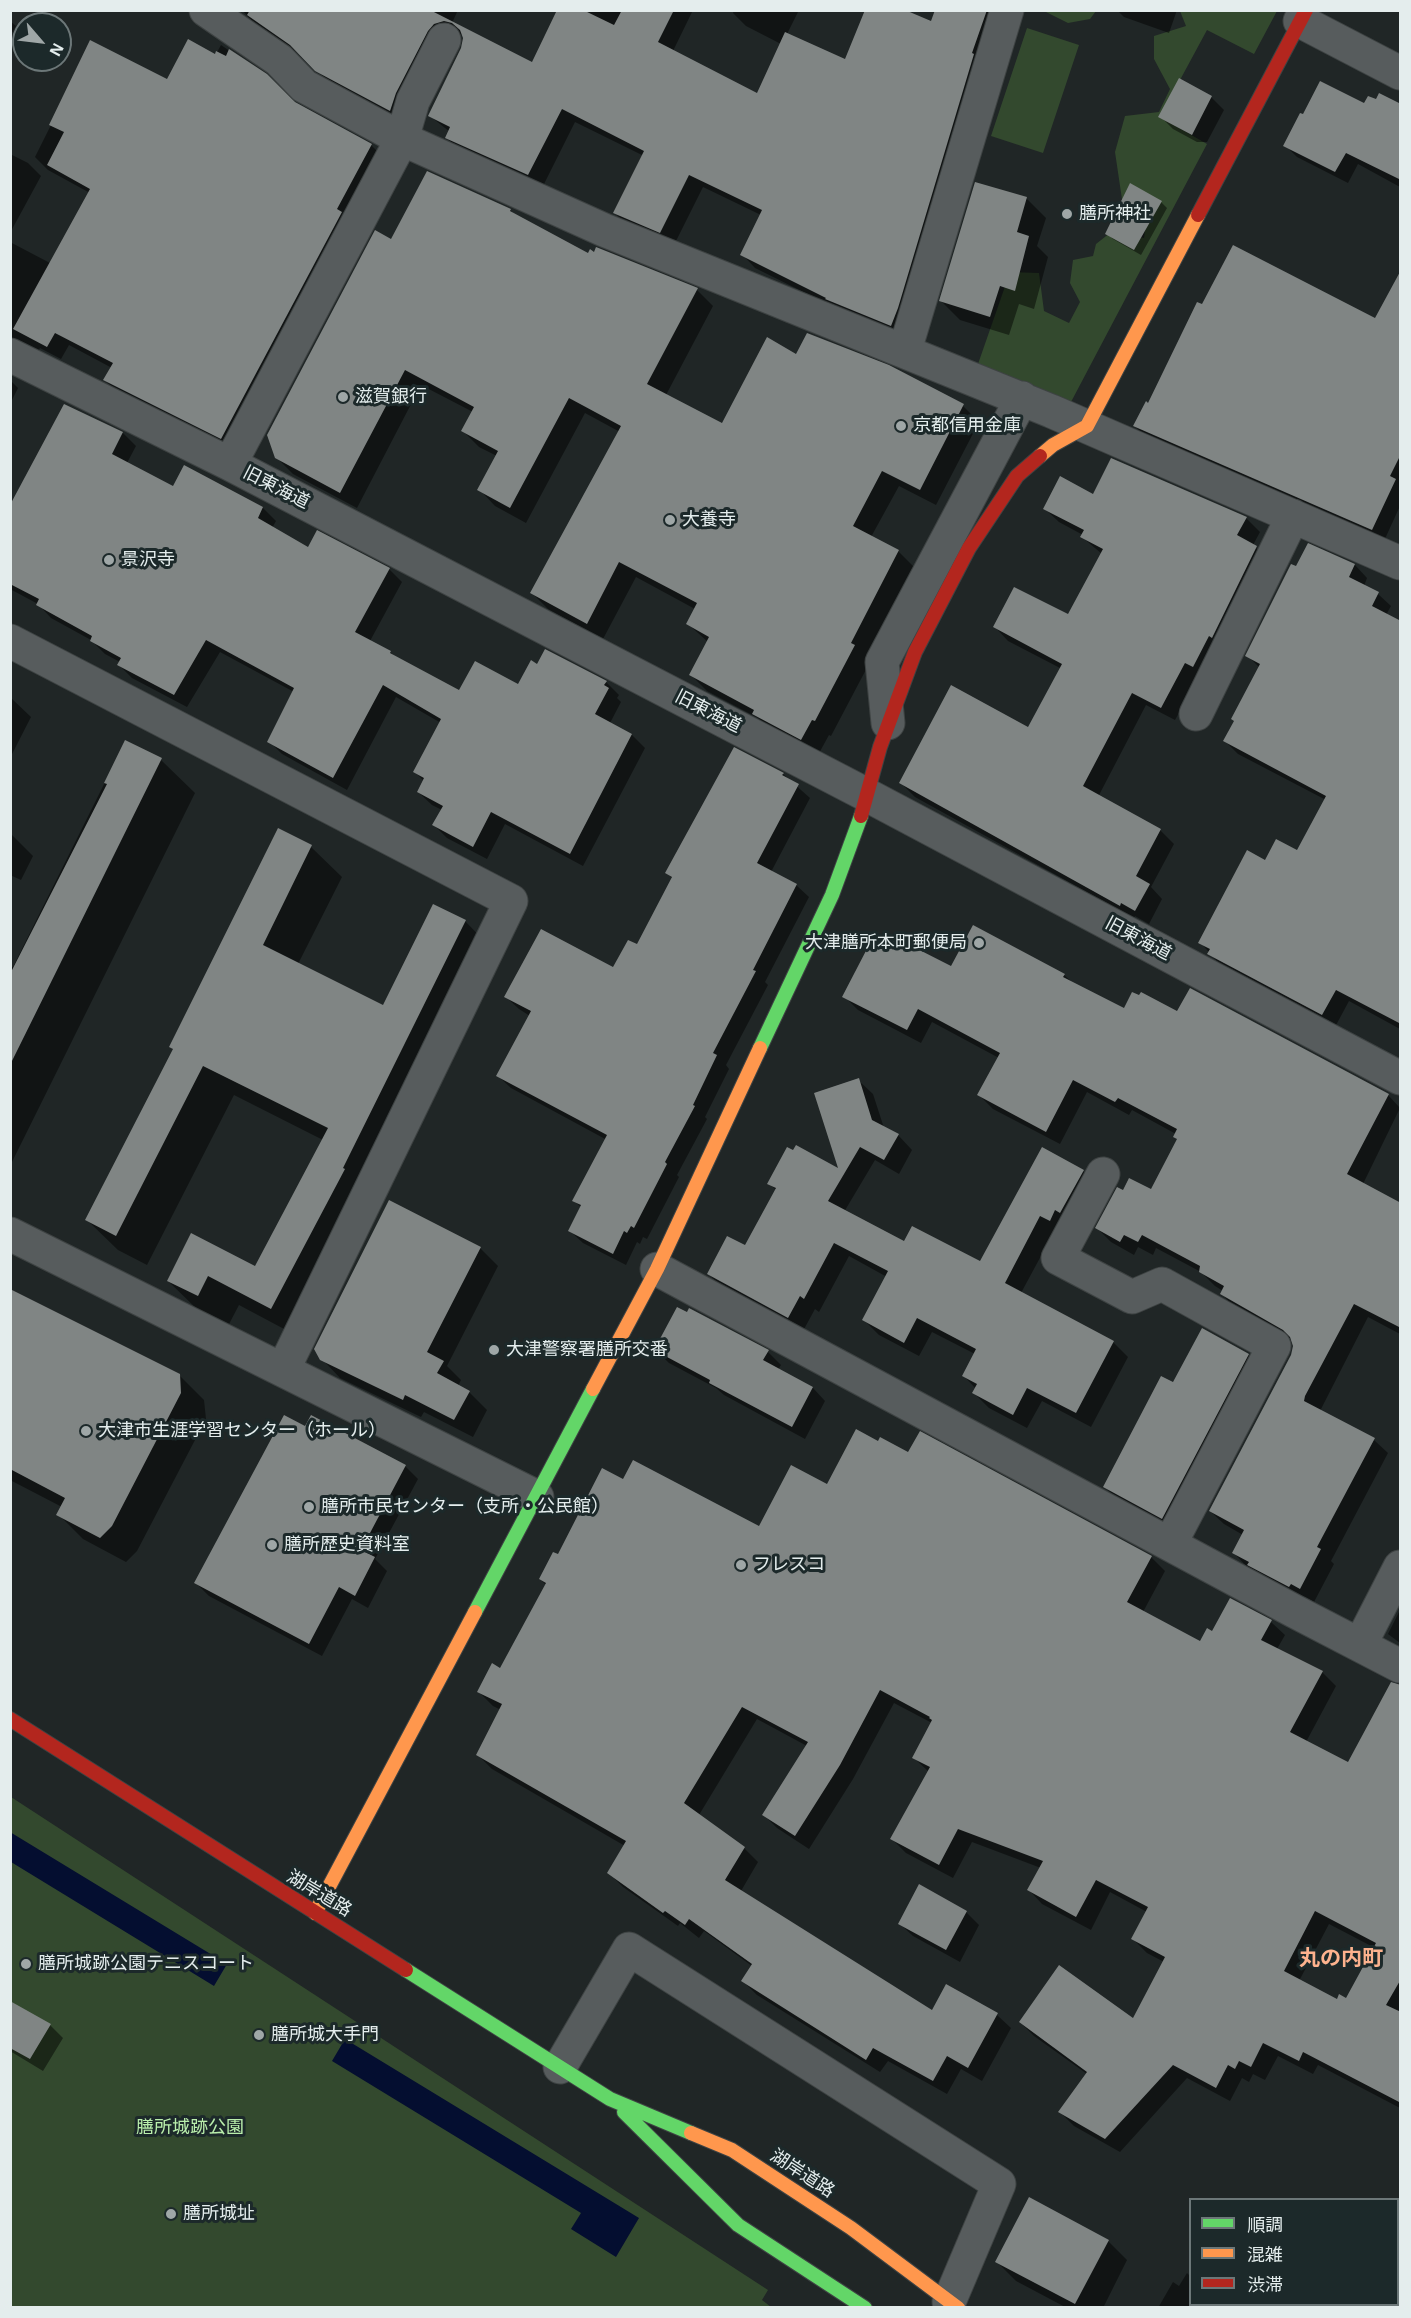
<!DOCTYPE html>
<html>
<head>
<meta charset="utf-8">
<style>
  body { margin:0 }
  #map { position:relative; width:1411px; height:2318px; overflow:hidden; background:#202626; font-family:Helvetica,"Noto Sans JP",sans-serif }
  canvas { display:block }
  .frame { position:absolute; inset:0; border:12px solid #e4eded; pointer-events:none }
  .legend { position:absolute; left:1189px; top:2198px; width:210px; height:108px; box-sizing:border-box; background:#1c292a; border:2px solid #6c7778; margin:0; padding:8px 10px; list-style:none; font-size:18px; color:#e4eded }
  .legend li { display:flex; align-items:center; gap:12px; height:30px }
  .legend b { width:30px; border:2px solid #6c7778 }
  .north { position:absolute; left:12px; top:12px; width:60px; height:60px; box-sizing:border-box; background:#1c292a; border:2px solid #6c7778; border-radius:50%; rotate:118deg; font-size:16px; font-weight:700; line-height:24px; text-align:center; color:#e4eded }
  .north::after { content:''; display:block; margin:auto; width:21px; height:27px; background:#9fa7a7; clip-path:polygon(50% 0,100% 100%,50% 72%,0 100%) }
</style>
</head>
<body>
<div id="map">
<canvas width="1411" height="2318"></canvas>
<div class="frame"></div>
<ul class="legend">
<li><b style="height:8px;background:#63d668"></b>順調</li>
<li><b style="height:8px;background:#ff974d"></b>混雑</li>
<li><b style="height:8px;background:#b3261e"></b>渋滞</li>
</ul>
<div class="north">N</div>
</div>
<script>
const context = document.querySelector('canvas').getContext('2d');
context.lineJoin = 'round';
function fill(path, color) {
  context.fillStyle = color;
  context.fill(path, 'evenodd');
}
function shape(rows) {
  const path = new Path2D();
  for (const r of rows) {
    path.moveTo(r[0], r[1]);
    for (let i = 2; i < r.length; i += 2) path.lineTo(r[i], r[i + 1]);
  }
  return path;
}
function stroke(path, color, width, dash) {
  context.strokeStyle = color;
  context.lineWidth = width;
  context.lineCap = dash ? 'butt' : 'round';
  context.setLineDash(dash || []);
  context.stroke(path);
}
function label(font, color, halo, rows, align = 'center') {
  context.font = font + ' Helvetica,"Noto Sans JP",sans-serif';
  context.lineWidth = 6;
  context.setLineDash([]);
  context.textBaseline = 'middle';
  context.strokeStyle = halo;
  context.fillStyle = color;
  for (const [text, x, y, turn = 0] of rows) {
    context.save();
    context.translate(x, y);
    context.rotate((+turn || 0) * Math.PI / 180);
    context.textAlign = isNaN(turn) ? turn : align;
    if (halo) context.strokeText(text, 0, 0);
    context.fillText(text, 0, 0);
    context.restore();
  }
}
const green = shape([
  [1044,11,1096,11,1090,19,1068,23],
  [1180,11,1277,11,1254,54,1207,30,1160,117,1207,144,1071,402,978,364,1010,272,1039,273,1044,311,1069,323,1080,302,1070,283,1073,260,1093,256,1096,244,1115,229,1144,238,1147,214,1123,206,1115,152,1125,116,1159,112,1170,89,1154,59,1154,36,1186,26],
  [1027,28,1079,45,1043,153,991,136],
  [11,1797,768,2290,762,2300,771,2307,11,2308]
]);
const water = shape([
  [10,1832,227,1964,214,1986,11,1862],
  [345,2039,639,2218,616,2257,571,2229,581,2213,332,2061]
]);
const shadow = shape([
  [242,10,458,10,452,23,532,64,559,10,693,10,673,51,757,95,781,44,746,26,733,13,734,10,799,10,787,34,846,61,931,23,937,10,995,10,904,338,836,308,755,268,742,254,761,215,703,187,674,245,628,226,615,213,644,156,575,122,542,188,460,151,447,138,450,132,430,116,462,48,463,35,458,34,403,123,331,84,304,57,254,23],
  [1117,10,1177,10,1169,33,1124,17],
  [10,21,16,26,10,36],
  [221,45,266,76,294,104,371,145,384,158,235,451,118,393,105,380,112,368,69,345,61,359,40,348,37,353,10,355,10,242,50,263,90,193,48,170,35,157,79,69,168,81,215,56],
  [1180,80,1211,97,1224,110,1207,142,1197,142,1173,129,1160,116],
  [1365,105,1400,106,1400,187,1358,164,1348,183,1297,157,1285,145],
  [10,154,28,163,41,176,10,233],
  [976,184,1027,199,1046,218,1037,246,1048,257,1034,309,1019,304,1009,335,960,320,941,301],
  [1161,202,1167,208,1141,255,1113,239,1107,233],
  [510,210,517,217,588,255,697,290,713,306,666,395,722,425,797,356,888,367,963,406,979,422,936,505,899,486,871,537,898,551,914,567,870,662,831,736,829,735,818,755,770,730,758,718,707,691,691,675,708,642,688,624,695,609,636,577,603,639,548,609,532,593,620,432,585,413,526,523,495,506,479,489,497,456,479,447,463,431,473,412,421,385,357,508,293,474,276,457,392,241],
  [1400,273,1400,506,1384,541,1147,438,1135,426,1149,405,1375,320],
  [10,380,18,388,10,404],
  [65,405,123,433,136,446,127,463,173,488,185,467,263,508,276,521,272,528,309,549,389,569,402,582,370,641,390,652,398,659,460,692,519,686,538,666,606,682,619,695,617,698,621,702,610,723,632,735,645,748,583,866,505,824,487,859,447,838,434,825,442,810,432,805,418,792,424,781,415,772,441,723,396,697,347,790,282,754,269,741,294,692,220,652,187,707,132,678,119,665,120,662,105,654,91,640,51,618,38,604,10,589,10,508],
  [1094,496,1246,518,1260,532,1253,545,1270,561,1199,676,1175,720,1146,705,1098,797,1160,830,1174,844,1151,887,1162,899,1149,924,1135,916,1134,918,915,797,901,783,1029,729,1062,669,1008,641,995,627,1068,616,1102,554,1082,537,1083,535,1059,522,1045,509],
  [1309,545,1355,565,1367,578,1364,586,1378,594,1391,606,1386,615,1400,739,1400,1029,1349,1001,1335,1027,1222,967,1200,942,1265,862,1298,852,1326,800,1238,754,1225,741,1260,668,1247,655],
  [10,697,31,717,10,758],
  [123,746,161,760,195,793,10,1166,10,966,13,967],
  [783,774,810,798,771,872,796,885,809,897,765,982,768,985,726,1065,729,1069,705,1117,707,1119,677,1175,679,1177,647,1239,643,1237,640,1244,637,1242,626,1265,583,1243,570,1231,582,1208,574,1201,607,1140,511,1088,498,1076,530,1016,519,1009,506,997,614,969,637,946,673,879,667,873],
  [279,830,311,847,342,877,298,964,384,1007,465,921,495,952,301,1338,239,1305,228,1326,199,1311,168,1281,255,1268,323,1140,234,1095,147,1265,118,1250,87,1220,174,1050,171,1047],
  [10,833,33,856,21,880,10,875],
  [951,968,1064,975,1074,984,1124,1010,1178,1013,1388,1095,1400,1108,1363,1184,1400,1204,1400,1334,1368,1317,1320,1411,1374,1440,1388,1453,1331,1561,1334,1564,1314,1602,1305,1597,1304,1600,1263,1578,1247,1567,1234,1553,1243,1535,1224,1524,1210,1511,1292,1355,1294,1346,1293,1340,1235,1308,1222,1294,1223,1291,1215,1286,1201,1272,1156,1248,1153,1255,1138,1247,1134,1255,1111,1242,1097,1228,1124,1192,1151,1191,1178,1140,1176,1134,1132,1110,1129,1115,1087,1092,1060,1144,993,1109,979,1095,999,1058,932,1022,921,1043,858,1010,844,996],
  [858,1080,873,1094,884,1128,898,1135,912,1150,899,1174,875,1160,844,1212,904,1244,980,1263,1083,1171,1098,1185,1055,1230,1021,1293,1113,1342,1128,1357,1091,1427,1042,1401,1027,1428,989,1408,974,1393,976,1389,964,1376,975,1354,932,1332,919,1356,879,1335,864,1320,887,1277,849,1256,819,1312,815,1309,803,1331,723,1289,709,1274,746,1247,776,1190,769,1183,841,1171],
  [390,1202,480,1248,498,1266,447,1366,461,1380,458,1386,469,1392,487,1410,473,1437,424,1412,421,1417,340,1378,322,1359],
  [10,1291,179,1375,204,1400,206,1419,137,1551,126,1562,83,1539,58,1514,62,1507,10,1480],
  [690,1310,768,1352,781,1365,778,1370,813,1388,825,1401,805,1439,724,1395,716,1388,669,1363,656,1350],
  [1248,1355,1261,1367,1175,1530,1118,1500,1105,1487,1174,1384],
  [306,1428,405,1466,418,1479,375,1559,387,1571,368,1608,352,1599,322,1656,209,1596,196,1583],
  [879,1443,1151,1557,1165,1571,1143,1612,1201,1643,1213,1633,1271,1622,1285,1635,1277,1649,1322,1672,1336,1686,1306,1742,1349,1764,1400,1690,1400,2108,1318,2065,1313,2074,1278,2056,1265,2080,1253,2074,1249,2082,1242,2078,1230,2101,1187,2078,1120,2152,1074,2126,1060,2112,1087,2074,1034,2036,1020,2022,1133,2020,1164,1962,1147,1953,1133,1939,1147,1912,1110,1892,1091,1930,1042,1904,1029,1890,1041,1868,972,1842,953,1878,906,1853,892,1839,929,1772,914,1758,932,1723,894,1703,853,1779,809,1849,777,1828,764,1815,807,1746,757,1719,699,1815,744,1848,758,1862,741,1891,933,2012,947,1986,997,2015,1011,2028,982,2081,961,2069,947,2094,888,2061,880,2072,757,1995,743,1981,752,1966,704,1931,699,1938,680,1923,678,1926,623,1887,609,1873,625,1846,492,1769,478,1755,501,1710,493,1706,479,1692,501,1670,546,1585,540,1579,624,1482,759,1528,828,1486],
  [1329,1924,1375,1948,1347,2000,1337,2001,1299,1981],
  [1400,1610,1400,1643,1388,1634],
  [966,1912,979,1925,960,1962,913,1936,900,1924],
  [10,2020,50,2025,63,2038,43,2071,10,2051],
  [1108,2241,1127,2260,1103,2308,1067,2308,1016,2281,996,2261],
  [1187,2273,1190,2276,1190,2304,1230,2304,1230,2308,1158,2308,1173,2282,1179,2286],
  [1398,2301,1400,2303,1400,2308,1383,2308,1384,2304,1398,2304],
  [1364,2304,1376,2304,1381,2308,1362,2308]
]);
const building = shape([
  [250,10,430,10,532,62,557,10,583,10,614,25,622,10,674,10,658,42,757,93,785,32,845,59,865,10,905,10,931,21,935,10,987,10,972,53,974,54,898,308,891,326,825,299,826,298,740,255,762,210,689,175,660,233,613,213,644,151,562,109,528,175,445,138,450,127,428,116,461,48,463,38,460,30,452,23,444,21,434,24,428,31,396,93,390,111,315,71,290,45,247,15],
  [188,39,215,54,216,51,226,56,229,49,267,74,295,102,372,144,337,209,342,212,221,439,103,380,113,363,55,333,47,347,13,329,90,189,47,165,64,132,49,125,90,40,167,79],
  [1179,78,1212,96,1192,135,1158,117],
  [1320,81,1364,103,1368,96,1376,99,1379,93,1401,104,1401,180,1346,153,1335,172,1283,146,1300,113,1303,114],
  [427,171,511,209,510,211,588,253,590,249,594,252,596,247,698,288,647,384,722,423,767,337,796,354,807,333,889,365,964,404,920,490,882,471,853,526,899,550,851,643,855,645,815,721,812,720,801,740,752,714,754,710,689,675,709,637,686,624,697,603,619,562,587,624,530,593,621,426,569,398,510,508,477,490,498,451,461,431,474,407,405,370,340,493,275,458,267,435,375,230,391,239],
  [975,182,1027,197,1017,232,1029,236,1015,291,1000,286,990,317,939,301],
  [1130,183,1162,201,1134,250,1105,234],
  [1233,245,1375,318,1401,270,1401,454,1390,476,1396,479,1372,530,1133,426,1146,401,1148,403,1197,302,1202,304],
  [64,404,123,432,112,454,173,486,184,465,263,507,258,518,308,547,317,530,390,568,355,632,391,651,390,653,459,690,475,661,518,684,531,660,537,664,545,649,607,681,604,685,609,688,595,714,632,734,570,854,491,812,473,847,432,825,443,806,417,792,424,778,413,772,441,719,383,685,333,778,267,742,294,688,206,640,174,695,117,665,121,658,90,641,92,636,36,605,39,599,10,584,10,505],
  [1111,458,1247,517,1237,535,1257,546,1212,638,1209,636,1193,667,1185,663,1161,708,1132,693,1083,786,1161,829,1136,876,1150,884,1135,911,1121,903,1120,906,899,783,951,685,1028,727,1062,664,993,627,1014,587,1068,614,1103,549,1080,537,1084,530,1043,509,1060,476,1093,494],
  [1308,543,1355,564,1349,577,1379,592,1372,606,1401,621,1401,1024,1336,990,1322,1015,1207,954,1210,949,1198,943,1247,850,1265,860,1276,839,1297,850,1326,796,1223,741,1234,721,1231,719,1260,664,1245,656,1291,564,1296,566],
  [125,740,162,758,10,1065,10,974,107,784,104,783],
  [734,747,784,773,782,775,799,784,757,863,797,884,753,970,756,971,713,1053,717,1055,693,1105,695,1106,665,1162,667,1164,634,1228,631,1226,627,1233,624,1231,613,1254,568,1231,581,1205,572,1201,607,1135,496,1076,531,1011,504,997,541,929,613,967,628,940,637,944,672,877,665,873],
  [278,828,312,845,263,945,383,1005,433,904,466,920,343,1168,345,1169,271,1309,208,1276,198,1296,167,1281,191,1233,255,1266,328,1128,203,1066,116,1236,85,1220,173,1049,169,1047],
  [973,925,1065,974,1063,977,1124,1008,1132,992,1139,995,1141,992,1177,1011,1190,988,1389,1094,1347,1174,1401,1203,1401,1328,1354,1304,1305,1396,1304,1401,1375,1438,1317,1547,1321,1549,1300,1589,1291,1584,1289,1587,1247,1565,1249,1562,1232,1553,1244,1530,1209,1511,1291,1355,1293,1346,1290,1337,1283,1330,1220,1294,1224,1286,1199,1272,1200,1266,1142,1235,1138,1242,1124,1235,1120,1242,1095,1228,1117,1187,1123,1190,1129,1178,1151,1189,1177,1139,1173,1137,1177,1129,1118,1098,1115,1102,1073,1080,1046,1132,977,1095,1000,1053,918,1009,907,1030,842,997,869,945,890,935,951,966],
  [859,1078,872,1120,899,1134,884,1160,860,1147,828,1201,904,1241,912,1226,980,1261,1042,1147,1084,1170,1060,1213,1055,1210,1050,1221,1040,1216,1005,1283,1114,1341,1076,1413,1027,1388,1013,1415,972,1393,977,1384,962,1376,976,1349,917,1318,904,1343,862,1320,888,1271,834,1243,804,1299,800,1296,788,1318,707,1274,727,1236,745,1245,776,1188,767,1184,787,1147,793,1150,796,1145,838,1168,814,1093],
  [389,1200,481,1247,427,1352,444,1361,437,1373,470,1391,454,1420,405,1395,403,1400,320,1360,314,1349],
  [10,1289,180,1374,181,1393,112,1526,100,1538,56,1515,65,1498,10,1469],
  [677,1307,687,1312,689,1308,769,1350,763,1360,813,1387,792,1427,709,1383,710,1380,654,1350],
  [1202,1328,1249,1354,1162,1519,1103,1487,1161,1376,1173,1382],
  [284,1415,305,1426,311,1415,406,1465,361,1550,375,1557,355,1596,339,1587,309,1644,194,1583],
  [856,1429,878,1441,880,1437,908,1452,920,1431,1152,1556,1127,1602,1200,1641,1207,1628,1212,1631,1230,1598,1272,1620,1261,1640,1323,1671,1290,1732,1348,1762,1391,1682,1401,1685,1401,1979,1386,2005,1401,2012,1401,2103,1303,2052,1299,2061,1263,2043,1251,2067,1239,2061,1235,2069,1228,2065,1216,2088,1173,2065,1105,2139,1058,2112,1087,2072,1019,2022,1059,1965,1133,2018,1165,1957,1131,1939,1148,1907,1096,1880,1076,1917,1027,1890,1043,1861,958,1829,939,1865,890,1839,930,1767,912,1758,932,1720,929,1718,930,1717,880,1690,840,1765,795,1836,762,1815,808,1742,742,1707,684,1803,745,1847,725,1880,932,2010,946,1984,998,2013,968,2068,947,2056,933,2081,873,2048,866,2060,741,1981,752,1964,689,1919,685,1925,665,1911,663,1913,607,1873,626,1841,476,1755,502,1704,477,1692,492,1663,500,1668,546,1583,539,1579,553,1552,558,1554,602,1468,623,1479,633,1460,759,1526,791,1465,827,1484],
  [1315,1911,1376,1943,1346,1998,1339,1994,1337,1999,1284,1971],
  [919,1884,967,1911,946,1950,898,1924],
  [10,2001,51,2024,30,2059,10,2048],
  [1029,2197,1109,2240,1075,2304,995,2262]
]);
const street = shape([
  [206,10,279,60,304,86,402,139,604,230,1051,411,1400,563],
  [1300,21,1400,73],
  [905,350,1007,10],
  [10,355,230,464,865,794,1400,1078],
  [230,464,402,139,413,101,444,40],
  [10,641,511,901,283,1370],
  [1196,714,1293,516],
  [888,723,882,662,1022,398],
  [1103,1174,1058,1258,1132,1297,1162,1284,1274,1346,1170,1544],
  [10,1234,537,1497],
  [657,1269,1294,1611,1400,1666],
  [1360,1645,1400,1567],
  [560,2067,629,1949,999,2184,949,2302]
]);
const fast = shape([
  [760,1048,832,895,861,816],
  [475,1612,593,1389],
  [406,1970,610,2099,691,2133],
  [624,2112,738,2225,865,2308]
]);
const slow = shape([
  [1040,456,1053,445,1087,426,1198,215],
  [593,1389,657,1269,760,1048],
  [315,1913,475,1612],
  [691,2133,732,2150,851,2228,958,2308]
]);
const jam = shape([
  [1198,215,1306,10],
  [861,816,880,747,915,652,969,548,1017,476,1040,456],
  [10,1719,406,1970]
]);
const markers = [
  [1067,214,6,"#9fa7a7"],
  [343,397,6,"#9fa7a7"],
  [901,426,6,"#9fa7a7"],
  [670,520,6,"#9fa7a7"],
  [109,560,6,"#9fa7a7"],
  [979,943,6,"#9fa7a7"],
  [494,1350,6,"#9fa7a7"],
  [86,1431,6,"#9fa7a7"],
  [309,1507,6,"#9fa7a7"],
  [272,1545,6,"#9fa7a7"],
  [741,1565,6,"#9fa7a7"],
  [26,1964,6,"#9fa7a7"],
  [259,2035,6,"#9fa7a7"],
  [171,2214,6,"#9fa7a7"]
];
const poiNames = [
  ["膳所神社",1079,214],
  ["滋賀銀行",355,397],
  ["京都信用金庫",913,426],
  ["大養寺",682,520],
  ["景沢寺",121,560],
  ["大津膳所本町郵便局",967,943,"right"],
  ["大津警察署膳所交番",506,1350],
  ["大津市生涯学習センター（ホール）",98,1431],
  ["膳所市民センター（支所・公民館）",321,1507],
  ["膳所歴史資料室",284,1545],
  ["フレスコ",753,1565],
  ["膳所城跡公園テニスコート",38,1964],
  ["膳所城大手門",271,2035],
  ["膳所城址",183,2214]
];
const streetNames = [
  ["旧東海道",276,488,27],
  ["旧東海道",708,712,27],
  ["旧東海道",1138,939,28],
  ["湖岸道路",319,1894,31],
  ["湖岸道路",802,2174,33]
];
const parkNames = [
  ["膳所城跡公園",190,2128]
];
const quarterNames = [
  ["丸の内町",1341,1959]
];
fill(green, '#33492e');
fill(water, '#040e30');
fill(shadow, '#0007');
fill(building, '#808584');
stroke(street, '#3e4343', 35);
stroke(fast, '#3e4343', 16);
stroke(slow, '#3e4343', 16);
stroke(jam, '#3e4343', 16);
stroke(street, '#575c5d', 33);
stroke(fast, '#63d668', 14);
stroke(slow, '#ff974d', 14);
stroke(jam, '#b3261e', 14);
for (const [x, y, r, color] of markers) {
  const dot = new Path2D();
  dot.arc(x, y, r, 0, 2 * Math.PI);
  context.fillStyle = color;
  context.fill(dot);
  stroke(dot, '#1c292a', 2);
}
label('18px', '#e4eded', '#1c292a', poiNames, 'left');
label('18px', '#e4eded', '#1c292a', streetNames);
label('18px', '#baefac', '#1c292a', parkNames);
label('bold 21px', '#fcb28e', '#1c292a', quarterNames);
</script>
</body>
</html>
